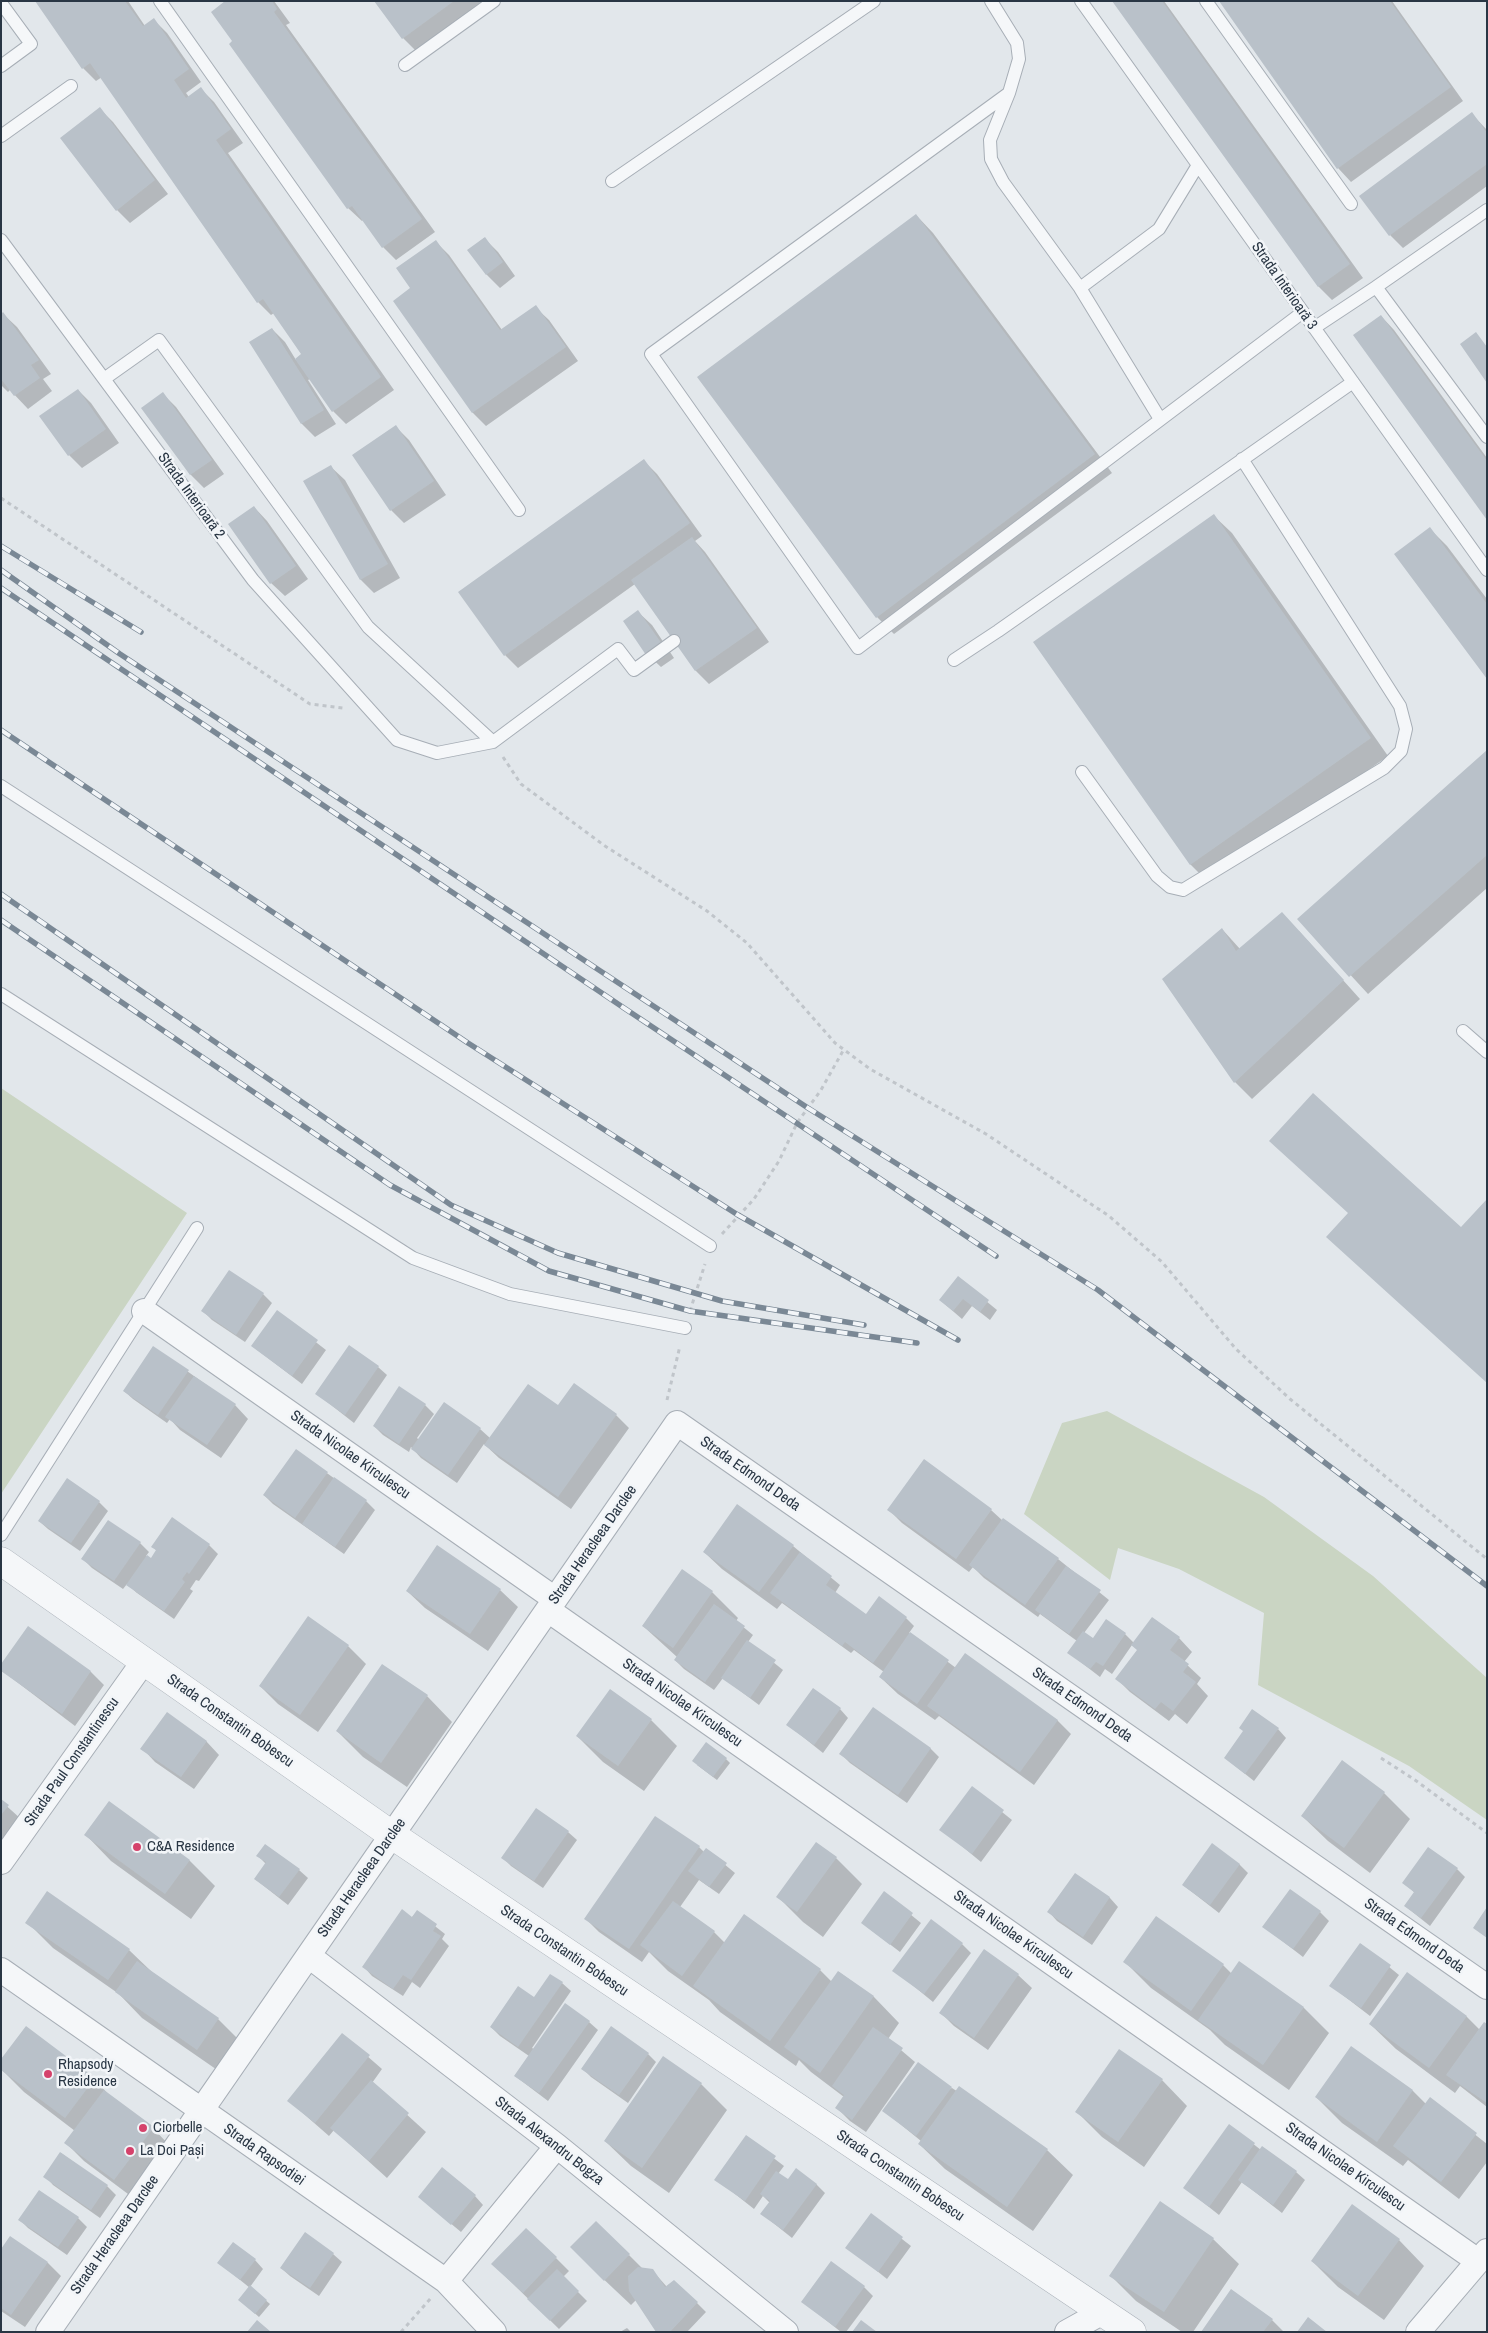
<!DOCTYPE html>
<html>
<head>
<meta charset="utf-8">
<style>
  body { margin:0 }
  #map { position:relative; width:1488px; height:2333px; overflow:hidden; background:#e2e7eb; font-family:"Archivo Narrow",sans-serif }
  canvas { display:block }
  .frame { position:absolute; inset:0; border:2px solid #293644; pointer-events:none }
</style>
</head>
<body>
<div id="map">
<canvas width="1488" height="2333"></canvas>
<div class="frame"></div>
</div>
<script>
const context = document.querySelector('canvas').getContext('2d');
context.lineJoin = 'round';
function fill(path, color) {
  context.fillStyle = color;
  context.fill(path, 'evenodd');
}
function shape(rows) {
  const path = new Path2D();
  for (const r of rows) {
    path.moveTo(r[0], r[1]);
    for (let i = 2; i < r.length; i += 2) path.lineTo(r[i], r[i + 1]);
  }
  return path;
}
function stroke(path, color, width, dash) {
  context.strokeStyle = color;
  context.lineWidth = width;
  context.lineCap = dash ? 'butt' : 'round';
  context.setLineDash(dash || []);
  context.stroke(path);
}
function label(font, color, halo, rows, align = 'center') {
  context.font = font + ' "Archivo Narrow",sans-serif';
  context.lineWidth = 5;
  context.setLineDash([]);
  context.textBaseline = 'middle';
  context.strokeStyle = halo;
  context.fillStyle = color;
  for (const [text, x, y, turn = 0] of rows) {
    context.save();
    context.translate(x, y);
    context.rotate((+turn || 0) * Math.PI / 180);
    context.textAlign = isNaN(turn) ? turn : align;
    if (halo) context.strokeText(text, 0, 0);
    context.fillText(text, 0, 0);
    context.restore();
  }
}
const green = shape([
  [1,1088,187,1213,1,1494],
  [1107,1411,1264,1497,1373,1576,1487,1678,1487,1820,1409,1766,1258,1685,1264,1613,1179,1569,1118,1548,1110,1580,1024,1514,1062,1423]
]);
const shadow = shape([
  [36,1,128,1,145,26,154,20,167,33,201,82,186,93,189,97,201,89,214,102,243,143,228,153,394,390,346,424,333,411,310,379,308,380,336,424,315,437,302,424,251,342,272,329,285,342,296,360,303,354,274,313,271,315,258,302,102,77,96,81,83,68],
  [227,1,274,1,290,23,286,25,435,232,396,260,383,247,363,220,362,221,348,208,231,44,234,42],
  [376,1,496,1,421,56,403,38],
  [1115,1,1164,1,1363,278,1332,300,1319,287],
  [1220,1,1392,1,1463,101,1351,182,1338,168],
  [100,109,113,122,168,194,130,223,117,210],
  [1472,114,1487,130,1487,186,1403,248,1390,235],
  [916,215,933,233,1112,473,894,634,877,617],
  [484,238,498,252,515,276,500,288,487,275,469,250],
  [436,242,449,255,502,330,535,307,549,320,578,361,486,426,473,413,394,301,412,288],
  [3,314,17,327,51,374,43,379,52,391,28,409,10,390,8,392,1,385,1,315],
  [1381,316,1394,330,1487,458,1487,518],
  [78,390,91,403,119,443,82,468,69,455],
  [163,394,176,407,224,474,204,488,191,475,143,408],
  [396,427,409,440,446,495,404,523,391,510],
  [644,461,657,474,702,536,695,541,705,552,769,642,709,684,696,671,635,584,518,668,505,655],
  [331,467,345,480,400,578,374,593,361,580,305,482],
  [254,507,267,521,308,579,285,596,271,583],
  [1214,516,1232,533,1388,756,1208,882,1191,865,1035,642],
  [1430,529,1447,546,1487,599,1487,677],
  [638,612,652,625,674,658,661,667,647,654],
  [1487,752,1487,888,1368,994,1299,919],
  [1222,929,1240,949,1299,931,1360,999,1252,1099,1235,1082],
  [230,1272,263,1294,272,1303,245,1342,212,1320,203,1311],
  [958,1278,997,1310,990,1320,972,1306,962,1319,940,1300],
  [277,1312,326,1350,302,1384,252,1346],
  [153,1347,235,1405,248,1419,221,1458,180,1430,170,1419,167,1423,133,1399,124,1391],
  [378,1367,387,1375,354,1423,317,1394],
  [425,1405,434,1414,417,1438,419,1440,480,1429,490,1438,558,1407,616,1415,629,1428,571,1509,499,1458,484,1444,457,1483,421,1458,411,1447,409,1452,383,1435,374,1426],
  [296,1451,366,1501,375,1510,344,1554,273,1504,264,1495],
  [99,1502,108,1511,80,1551,48,1529,39,1521],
  [889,1510,991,1510,1003,1521,1058,1559,1109,1600,1084,1633,1093,1640,1125,1634,1134,1643,1152,1618,1179,1638,1192,1652,1184,1662,1201,1678,1197,1684,1208,1696,1187,1724,1175,1714,1169,1721,1130,1692,1117,1679,1138,1650,1132,1645,1112,1674,1105,1669,1100,1677,1069,1653,1077,1641,1040,1614,1038,1617,984,1578,973,1567,969,1572,902,1523],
  [172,1519,209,1545,218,1554,199,1581,196,1580,190,1589,193,1591,174,1619,137,1593,127,1584,123,1589,92,1568,83,1559,140,1543,149,1552,146,1556,151,1560,157,1551,153,1547],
  [793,1546,840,1585,835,1593,866,1616,906,1618,914,1626,909,1633,956,1668,1057,1720,1071,1734,1034,1785,939,1716,935,1720,898,1694,880,1677,884,1672,854,1650,851,1653,782,1603,777,1609,722,1569,704,1552],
  [500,1590,518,1607,488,1651,425,1608,407,1591],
  [712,1592,738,1618,736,1621,753,1635,748,1642,783,1670,759,1705,723,1678,714,1690,684,1669,675,1660,677,1657,643,1626],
  [308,1618,348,1646,366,1664,318,1732,278,1704,260,1686],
  [28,1628,91,1672,104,1685,75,1726,1,1670],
  [427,1696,452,1722,407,1787,363,1757,337,1731],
  [840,1709,848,1718,823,1753,788,1725],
  [651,1720,677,1746,644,1791,603,1762,577,1736],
  [1278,1729,1286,1738,1254,1781,1225,1758],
  [206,1741,219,1755,194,1789,155,1762,142,1748],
  [930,1748,939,1757,907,1803,850,1763,841,1754],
  [726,1759,730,1763,717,1780,697,1765],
  [1342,1762,1384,1793,1410,1819,1370,1873,1328,1841,1302,1816],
  [972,1788,1012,1820,981,1862,941,1829],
  [1,1801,21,1819,1,1842],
  [109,1802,190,1861,215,1886,191,1919,111,1861,86,1835],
  [568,1832,577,1840,543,1888,511,1866,503,1858],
  [817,1844,836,1858,862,1884,823,1937,803,1922,778,1897],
  [699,1847,704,1852,706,1849,735,1873,719,1894,699,1880,680,1907,714,1932,725,1943,820,1970,832,1982,839,1972,874,1997,899,2023,888,2039,915,2062,866,2132,850,2121,837,2108,844,2097,811,2072,799,2060,796,2066,720,2012,709,2000,668,1971,649,1952,642,1962,599,1932,586,1919],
  [258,1856,299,1870,308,1878,288,1905,255,1879,266,1864],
  [1239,1864,1248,1873,1219,1913,1183,1885],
  [1457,1869,1465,1877,1430,1926,1405,1906,1415,1893,1404,1883],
  [1075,1874,1110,1898,1118,1907,1092,1945,1057,1921,1049,1912],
  [884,1893,921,1923,900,1952,862,1923],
  [417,1912,445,1934,442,1939,449,1946,420,1988,412,1982,403,1996,372,1976,364,1967],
  [1320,1912,1329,1921,1303,1957,1264,1927],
  [1156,1918,1223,1965,1232,1974,1239,1963,1304,2008,1329,2033,1289,2090,1225,2045,1210,2030,1151,1988,1125,1962],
  [27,1922,129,1950,152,1972,218,2019,244,2045,223,2074,142,2018,119,1994,53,1948],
  [962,1944,971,1953,933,2002,894,1970],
  [1361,1944,1399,1975,1370,2016,1331,1986],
  [985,1951,1018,1975,1032,1988,988,2050,954,2026,941,2013],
  [1407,1973,1467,2017,1480,2030,1487,2025,1487,2107,1460,2086,1455,2093,1396,2049,1370,2024],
  [562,1983,571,1991,532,2048,534,2049,589,2022,598,2030,548,2101,515,2076,529,2056,500,2036,491,2027],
  [343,2035,382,2069,372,2083,426,2132,387,2178,334,2130,329,2136,289,2101],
  [1351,2048,1413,2091,1426,2104,1430,2099,1487,2144,1487,2162,1459,2199,1408,2160,1403,2166,1342,2123,1316,2097],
  [648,2054,656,2062,628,2103,591,2077,583,2069],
  [1,2069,94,2079,114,2100,153,2128,170,2146,132,2197,84,2161,66,2143,75,2131,24,2092],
  [1162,2080,1187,2106,1144,2167,1102,2137,1077,2112],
  [701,2084,727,2110,669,2193,631,2166,605,2141],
  [952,2088,1047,2150,1073,2175,1033,2231,945,2169,919,2144,921,2141,884,2111],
  [1229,2125,1261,2150,1296,2172,1305,2180,1282,2213,1242,2182,1219,2215,1185,2188],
  [746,2137,784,2166,778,2174,788,2181,816,2184,825,2193,792,2238,762,2214,770,2203,763,2196,754,2209,716,2179],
  [61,2153,107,2186,116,2195,100,2218,53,2185,45,2176],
  [39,2191,78,2218,87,2227,67,2255,28,2228,20,2220],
  [475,2196,483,2205,461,2232,419,2197],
  [871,2215,911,2246,887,2279,847,2247],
  [11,2238,48,2263,61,2276,25,2327,1,2311,1,2251],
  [1213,2239,1239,2264,1193,2332,1182,2332,1136,2301,1111,2276],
  [1399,2240,1424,2266,1384,2320,1338,2287,1312,2261],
  [333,2254,342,2262,319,2296,290,2276,281,2268],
  [629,2255,643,2269,652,2270,667,2287,697,2303,706,2312,687,2332,657,2332,636,2300,631,2305,597,2273],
  [556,2258,569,2271,563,2277,587,2301,559,2329,506,2277],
  [255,2260,263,2269,250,2287,270,2304,259,2317,244,2304,250,2288,219,2263],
  [864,2287,873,2296,846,2332,841,2332,803,2302],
  [1272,2320,1284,2332,1202,2332],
  [627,2328,631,2332,620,2332]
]);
const building = shape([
  [35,1,125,1,143,26,154,18,189,69,174,80,186,98,201,87,231,129,216,140,381,377,332,412,295,359,301,354,263,299,257,303,90,63,82,69],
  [225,1,272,1,277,9,274,12,422,219,382,248,352,206,347,209,229,44,232,41,211,12],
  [374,1,454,1,402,39],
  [1112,1,1162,1,1350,264,1318,287],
  [1219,1,1390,1,1451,87,1337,169],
  [100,107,155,180,116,211,60,138],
  [1472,112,1487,133,1487,164,1389,236,1359,196],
  [916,214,1095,454,876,618,697,377],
  [485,237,503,262,486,275,467,250],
  [436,240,500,330,536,305,566,347,472,413,393,301,410,288,396,268],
  [3,312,39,360,31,365,40,378,14,396,1,379,1,314],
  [1381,315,1487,461,1487,520,1353,335],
  [272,328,324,410,301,424,249,342],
  [1476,332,1487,347,1487,383,1460,344],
  [78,389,106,429,68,456,39,416],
  [163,392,212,460,190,475,141,408],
  [396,425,434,481,390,511,352,455],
  [644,459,690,523,504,656,458,592],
  [331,465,388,564,360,580,303,481],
  [254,506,296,566,270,584,228,524],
  [1214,514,1371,738,1190,865,1033,642],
  [1430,527,1487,604,1487,679,1394,554],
  [692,537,757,628,695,671,631,580],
  [638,610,662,644,646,655,623,621],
  [1487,750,1487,855,1349,977,1297,919],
  [1282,912,1344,980,1234,1083,1162,979,1222,928,1236,951],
  [1313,1093,1461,1227,1487,1199,1487,1383,1326,1237,1348,1213,1269,1141],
  [229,1270,264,1293,236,1335,201,1311],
  [958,1276,989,1300,980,1312,963,1299,953,1311,939,1300],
  [277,1310,318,1340,292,1376,251,1346],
  [349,1345,379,1366,345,1415,315,1394],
  [153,1346,189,1370,158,1415,123,1391],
  [194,1376,236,1404,207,1445,165,1417],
  [574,1383,617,1414,558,1497,484,1445,528,1384,558,1405],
  [399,1386,426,1404,399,1444,373,1426],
  [444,1402,481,1428,448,1475,411,1449],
  [296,1449,328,1472,295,1518,263,1495],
  [924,1459,992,1509,956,1559,887,1510],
  [334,1477,367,1500,335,1547,302,1524],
  [67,1478,100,1501,71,1543,38,1521],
  [737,1504,794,1545,759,1592,703,1552],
  [172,1517,210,1544,189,1574,187,1572,182,1579,185,1582,164,1611,126,1585,147,1555,151,1558,156,1550,151,1547],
  [1003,1518,1059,1558,1025,1605,969,1565],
  [108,1520,141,1542,114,1581,81,1559],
  [437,1545,501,1589,470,1634,406,1591],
  [800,1552,832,1576,826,1585,866,1614,879,1596,907,1617,873,1663,845,1642,842,1646,770,1593],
  [1066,1566,1101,1590,1069,1634,1035,1610],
  [682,1569,713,1591,673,1648,642,1626],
  [714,1604,745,1626,705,1682,674,1660],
  [308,1616,349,1645,300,1715,259,1686],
  [1152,1617,1180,1637,1170,1650,1189,1664,1183,1672,1196,1682,1173,1711,1161,1702,1155,1709,1115,1679,1137,1650,1131,1645],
  [1106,1619,1126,1633,1103,1666,1096,1662,1090,1669,1067,1653,1083,1631,1093,1638],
  [28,1626,91,1671,62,1714,1,1671,1,1664],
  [910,1632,949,1660,917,1704,879,1677],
  [747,1640,776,1660,750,1698,721,1678],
  [965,1653,1058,1720,1020,1772,927,1706],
  [382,1664,428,1695,381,1763,336,1731],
  [813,1688,841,1708,814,1745,786,1725],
  [610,1689,652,1719,618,1766,576,1736],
  [873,1707,931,1748,898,1795,839,1754],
  [1252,1709,1279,1728,1245,1774,1224,1758,1243,1731,1239,1728],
  [167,1712,207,1741,181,1777,140,1749],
  [706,1742,727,1758,713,1777,692,1761],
  [1342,1760,1385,1792,1344,1848,1301,1816],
  [972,1786,1004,1810,972,1854,939,1830],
  [1,1799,9,1805,1,1815],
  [109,1801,190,1860,165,1894,84,1835],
  [536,1808,569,1831,534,1881,501,1858],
  [655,1816,700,1846,629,1949,584,1919],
  [816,1842,837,1857,797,1912,776,1897],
  [1212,1843,1240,1864,1210,1905,1182,1885],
  [265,1844,300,1869,279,1897,254,1879,266,1862,256,1856],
  [1428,1847,1458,1868,1421,1918,1404,1906,1414,1892,1402,1883],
  [706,1848,727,1863,709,1887,688,1871],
  [1075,1873,1110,1897,1083,1937,1047,1912],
  [1290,1889,1321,1911,1293,1949,1262,1927],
  [47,1891,130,1949,108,1980,25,1923],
  [884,1891,913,1913,890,1945,861,1923],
  [673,1901,715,1931,682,1976,640,1945],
  [1487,1907,1487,1938,1473,1928],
  [402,1909,412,1917,417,1910,437,1924,433,1931,441,1936,411,1980,403,1975,393,1989,362,1967],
  [744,1914,821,1969,770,2041,693,1986],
  [1156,1916,1224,1964,1191,2011,1123,1962],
  [931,1919,963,1943,924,1994,892,1971],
  [1360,1943,1391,1965,1361,2008,1329,1986],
  [984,1949,1019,1974,974,2038,939,2013],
  [137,1961,219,2018,197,2050,115,1992],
  [1239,1961,1304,2007,1263,2065,1198,2020],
  [838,1971,874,1996,820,2073,784,2047],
  [1407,1972,1467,2016,1429,2068,1369,2024],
  [550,1974,563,1982,518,2047,490,2027,518,1986,534,1997],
  [565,2003,590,2021,539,2093,514,2076],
  [1484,2022,1487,2024,1487,2103,1446,2075],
  [26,2026,95,2078,65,2118,1,2070,1,2059],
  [611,2026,649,2053,619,2095,581,2069],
  [873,2027,903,2048,852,2120,835,2108,844,2095,832,2086],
  [342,2033,370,2055,315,2123,287,2101],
  [1351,2046,1413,2090,1377,2142,1315,2097],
  [1119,2049,1163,2079,1118,2142,1075,2112],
  [663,2056,702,2083,642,2168,604,2141],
  [918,2062,952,2087,916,2136,882,2111],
  [371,2080,409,2113,369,2161,330,2128],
  [959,2086,1048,2149,1007,2207,918,2144],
  [104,2090,154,2127,114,2180,64,2143],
  [1430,2097,1477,2133,1441,2182,1393,2146],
  [1229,2124,1255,2143,1209,2207,1183,2188],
  [746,2135,776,2156,745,2201,714,2180],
  [1262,2146,1297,2171,1273,2205,1238,2180],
  [60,2152,108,2185,91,2210,43,2177],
  [442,2167,476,2195,451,2225,418,2197],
  [796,2168,817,2184,783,2230,760,2214,770,2201,760,2194,776,2171,788,2179],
  [39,2190,79,2217,58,2247,18,2220],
  [1160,2201,1214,2238,1164,2312,1109,2276],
  [1352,2204,1400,2239,1358,2296,1311,2261],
  [871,2213,903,2237,878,2272,845,2248],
  [596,2221,630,2254,604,2281,570,2247],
  [526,2228,557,2257,523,2293,491,2264],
  [305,2232,334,2253,310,2288,280,2268],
  [10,2236,48,2262,11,2315,1,2308,1,2249],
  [233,2242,256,2259,240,2280,217,2263],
  [831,2261,865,2286,835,2327,801,2302],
  [638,2267,653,2269,665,2287,674,2280,698,2302,670,2332,656,2332,629,2291,628,2276],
  [557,2269,579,2291,550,2321,527,2299],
  [250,2285,267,2300,255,2314,238,2300],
  [1231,2289,1273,2319,1263,2332,1201,2332],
  [1308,2317,1327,2332,1297,2332],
  [257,2320,271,2332,247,2332],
  [861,2320,877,2332,852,2332]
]);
const path = shape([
  [1,498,310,704,343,708],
  [503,757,521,784,605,846,707,911,747,943,835,1043,870,1069,986,1134,1109,1216,1162,1262,1236,1349,1290,1399,1487,1559],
  [722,1234,754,1199,779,1161,797,1123,821,1090,844,1049],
  [690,1311,705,1264],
  [667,1400,680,1346],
  [1381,1758,1415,1780,1487,1833],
  [401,2332,431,2298]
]);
const service = shape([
  [160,1,519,510],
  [991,1,1017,43,1019,59,1009,93,990,140,991,159,1003,182,1080,288,1160,419],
  [1081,1,1487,570],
  [1206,1,1351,204],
  [1,3,31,44,1,66],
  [405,65,494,1],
  [1009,93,651,354,858,648,1303,312],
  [1,136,71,86],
  [612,181,874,1],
  [1,240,253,580,397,740,437,753,493,742,618,649,634,670,674,641],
  [1376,287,1487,210],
  [1080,288,1159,229,1198,165],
  [1314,328,1376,287,1487,437],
  [104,379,159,340,368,627,493,742],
  [954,660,998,631,1353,382],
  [1082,772,1157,876,1170,887,1183,890,1384,768,1401,751,1406,729,1400,706,1242,459],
  [1,786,710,1246],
  [1,994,413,1258,510,1294,685,1328],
  [1463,1031,1487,1052],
  [1,1535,197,1228]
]);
const minor = shape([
  [144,1311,555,1599],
  [548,1610,1478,2261],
  [1,1862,144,1661],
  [309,1956,557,2146,786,2332],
  [1,1970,446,2281,494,2332],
  [446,2281,557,2146],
  [48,2332,677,1423,1487,1987],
  [1067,2332,1103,2312],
  [1418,2332,1487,2251]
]);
const tertiary = shape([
  [1,1561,392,1835,1132,2332]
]);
const rail = shape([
  [1,546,141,632],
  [1,570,120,654,808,1108,1098,1290,1487,1586],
  [1,588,624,1008,996,1256],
  [1,730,468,1043,738,1215,958,1340],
  [1,894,451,1205,558,1253,722,1301,864,1325],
  [1,920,390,1185,549,1271,690,1311,917,1343]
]);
const markers = [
  [137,1847,5,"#d5426b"],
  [48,2074,5,"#d5426b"],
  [143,2128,5,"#d5426b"],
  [130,2151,5,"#d5426b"]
];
const streetNames = [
  ["Strada Interioară 3",1284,286,55],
  ["Strada Interioară 2",191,496,54],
  ["Strada Nicolae Kirculescu",350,1455,35],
  ["Strada Edmond Deda",750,1474,35],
  ["Strada Heracleea Darclee",593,1545,-55],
  ["Strada Nicolae Kirculescu",682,1703,35],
  ["Strada Edmond Deda",1082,1705,35],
  ["Strada Constantin Bobescu",230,1721,35],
  ["Strada Paul Constantinescu",72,1762,-55],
  ["Strada Heracleea Darclee",362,1878,-55],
  ["Strada Nicolae Kirculescu",1013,1935,35],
  ["Strada Edmond Deda",1414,1936,35],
  ["Strada Constantin Bobescu",564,1951,34],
  ["Strada Alexandru Bogza",549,2141,38],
  ["Strada Rapsodiei",264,2155,35],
  ["Strada Nicolae Kirculescu",1345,2167,35],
  ["Strada Constantin Bobescu",900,2176,34],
  ["Strada Heracleea Darclee",115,2235,-55]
];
const poiNames = [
  ["C&A Residence",147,1847],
  ["Rhapsody",58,2065],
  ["Residence",58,2082],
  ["Ciorbelle",153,2128],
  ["La Doi Pași",140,2151]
];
fill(green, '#cad5c3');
fill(shadow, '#0003');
fill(building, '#b9c1c9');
stroke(service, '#a7aeb6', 14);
stroke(minor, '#a7aeb6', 26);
stroke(tertiary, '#a7aeb6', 29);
stroke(path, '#c0c5ca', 3, [4, 4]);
stroke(service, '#f5f7f9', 12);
stroke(minor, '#f5f7f9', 24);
stroke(tertiary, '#f5f7f9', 28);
stroke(rail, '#7a8895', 5.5);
stroke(rail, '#f2f5f8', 4, [11]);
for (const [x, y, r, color] of markers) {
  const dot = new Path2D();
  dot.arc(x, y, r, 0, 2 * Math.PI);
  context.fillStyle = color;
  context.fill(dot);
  stroke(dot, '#f2f5f8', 2);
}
label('15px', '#293644', '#f2f5f8', streetNames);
label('15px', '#293644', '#f2f5f8', poiNames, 'left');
</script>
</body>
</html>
